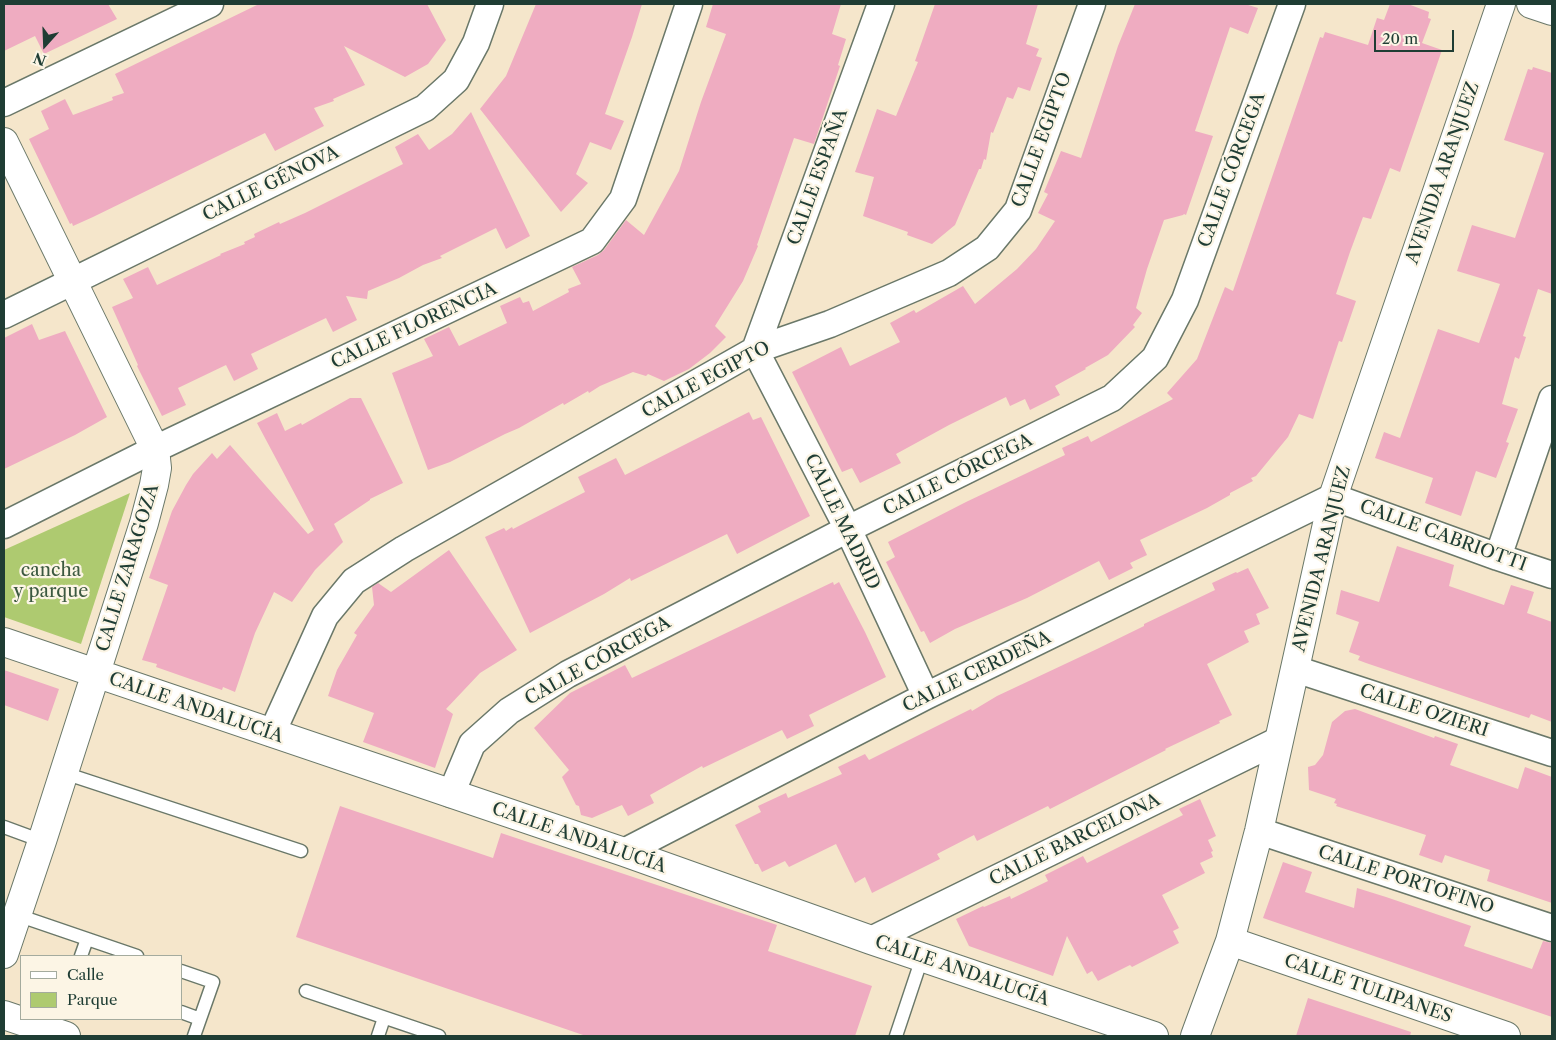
<!DOCTYPE html>
<html>
<head>
<meta charset="utf-8">
<style>
  body { margin:0 }
  #map { position:relative; width:1556px; height:1040px; overflow:hidden; background:#f5e6cb; font-family:"Libre Caslon Text",serif }
  canvas { display:block }
  .frame { position:absolute; inset:0; border:5px solid #1f3d34; pointer-events:none }
  .legend { position:absolute; left:20px; top:955px; width:162px; height:65px; box-sizing:border-box; background:#fcf5e5; border:1px solid #a4ab9e; margin:0; padding:6px 9px; list-style:none; font-size:15px; color:#1f3d34 }
  .legend li { display:flex; align-items:center; gap:10px; height:25px }
  .legend b { width:25px; border:1px solid #a4ab9e }
  .north { position:absolute; left:20px; top:20px; width:50px; height:50px; -webkit-text-stroke:4px #fcf5e5; paint-order:stroke; rotate:200deg; font-size:14px; font-weight:700; line-height:20px; text-align:center; color:#1f3d34 }
  .north::after { content:''; display:block; margin:auto; width:18px; height:22px; background:#1f3d34; clip-path:polygon(50% 0,100% 100%,50% 72%,0 100%) }
  .scale { position:absolute; left:1374px; top:30px; width:80px; height:22px; box-sizing:border-box; border:2px solid #1f3d34; border-top:0; padding-left:6px; font-size:15px; line-height:18px; white-space:nowrap; color:#1f3d34; -webkit-text-stroke:4px #fcf5e5; paint-order:stroke }
</style>
</head>
<body>
<div id="map">
<canvas width="1556" height="1040"></canvas>
<div class="frame"></div>
<ul class="legend">
<li><b style="height:6px;background:#fff"></b>Calle</li>
<li><b style="height:14px;background:#aeca70"></b>Parque</li>
</ul>
<div class="north">N</div>
<div class="scale">20 m</div>
</div>
<script>
const context = document.querySelector('canvas').getContext('2d');
context.lineJoin = 'round';
function fill(path, color) {
  context.fillStyle = color;
  context.fill(path, 'evenodd');
}
function shape(rows) {
  const path = new Path2D();
  for (const r of rows) {
    path.moveTo(r[0], r[1]);
    for (let i = 2; i < r.length; i += 2) path.lineTo(r[i], r[i + 1]);
  }
  return path;
}
function stroke(path, color, width, dash) {
  context.strokeStyle = color;
  context.lineWidth = width;
  context.lineCap = dash ? 'butt' : 'round';
  context.setLineDash(dash || []);
  context.stroke(path);
}
function label(font, color, halo, rows, align = 'center') {
  context.font = font + ' "Libre Caslon Text",serif';
  context.lineWidth = 4.5;
  context.setLineDash([]);
  context.textBaseline = 'middle';
  context.strokeStyle = halo;
  context.fillStyle = color;
  for (const [text, x, y, turn = 0] of rows) {
    context.save();
    context.translate(x, y);
    context.rotate((+turn || 0) * Math.PI / 180);
    context.textAlign = isNaN(turn) ? turn : align;
    if (halo) context.strokeText(text, 0, 0);
    context.fillText(text, 0, 0);
    context.restore();
  }
}
const green = shape([
  [130,493,81,644,4,617,4,550]
]);
const building = shape([
  [4,4,108,4,117,19,44,54,35,36,4,51],
  [259,4,427,4,446,40,428,64,405,77,344,46,365,85,333,99,334,101,314,108,324,126,275,151,265,133,93,217,73,226,72,223,70,224,29,139,49,129,41,111,65,99,73,115,113,100,112,97,124,93,115,74],
  [536,4,642,4,632,37,605,114,624,121,611,150,590,142,576,174,588,183,561,212,480,109,506,76],
  [713,4,841,4,832,34,846,39,838,65,840,66,814,144,794,138,757,245,758,246,743,281,715,326,726,337,710,353,689,369,664,381,648,374,646,376,633,372,600,386,589,393,588,391,564,405,563,403,519,428,505,434,450,462,428,470,392,373,433,356,424,339,449,327,459,346,507,323,500,306,520,297,523,303,529,301,533,311,569,292,568,289,581,284,572,267,598,255,604,250,626,220,644,235,679,171,701,102,726,34,706,27],
  [935,4,1038,4,1026,44,1039,49,1036,56,1042,58,1030,91,1018,87,1013,99,1007,97,993,133,991,132,986,160,984,159,981,169,979,169,955,225,932,244,907,235,908,232,863,216,874,177,855,172,877,109,896,116,918,62,915,61],
  [1135,4,1245,4,1258,8,1248,34,1230,27,1195,131,1213,136,1186,215,1184,214,1183,215,1164,220,1147,269,1136,308,1142,313,1133,325,1135,327,1108,355,1085,368,1086,369,1055,386,1060,395,1030,410,1025,399,1010,406,1006,397,949,425,896,454,901,463,860,483,852,468,842,472,792,372,841,347,850,366,900,342,890,323,914,310,916,313,963,286,975,304,1017,269,1036,249,1055,221,1038,213,1048,194,1044,192,1061,151,1081,158,1118,46],
  [1390,4,1408,4,1429,12,1428,18,1431,19,1422,43,1442,50,1400,172,1390,168,1371,219,1363,217,1350,252,1336,294,1356,301,1342,342,1339,341,1313,419,1299,414,1288,437,1256,476,1251,478,1253,481,1230,493,1230,495,1207,508,1140,540,1147,555,1130,563,1133,568,1109,580,1099,561,1027,598,955,629,930,643,924,631,921,632,886,562,895,557,888,542,966,502,1065,455,1062,448,1088,436,1091,442,1173,399,1167,393,1197,359,1225,287,1233,291,1320,37,1323,38,1325,32,1368,45,1377,18,1384,20],
  [1533,67,1552,73,1552,294,1538,289,1523,336,1526,337,1519,359,1515,357,1502,404,1518,409,1506,442,1509,443,1496,478,1476,471,1461,516,1425,503,1433,478,1375,458,1384,432,1400,438,1438,329,1479,343,1500,284,1457,271,1472,225,1515,238,1544,153,1504,140,1528,69,1532,70],
  [471,112,530,236,506,249,496,228,440,256,442,258,423,265,399,278,368,291,367,299,346,296,357,320,333,332,326,318,251,354,258,369,234,381,226,365,178,388,186,405,162,416,137,366,138,365,112,307,133,298,123,279,148,267,157,285,221,255,220,254,245,244,244,242,255,237,254,234,279,222,280,224,305,213,403,164,395,147,418,134,429,150,452,134],
  [32,324,39,340,65,331,107,417,75,435,4,469,4,338],
  [350,398,361,398,403,483,370,499,370,500,334,524,343,542,315,570,292,602,274,592,255,633,235,692,223,687,222,690,196,681,156,667,157,664,142,660,168,585,149,578,172,511,186,485,193,474,212,453,217,459,230,445,308,534,314,530,257,423,277,413,285,431,301,423,302,425],
  [749,412,753,420,761,417,810,516,737,554,727,534,631,581,630,578,604,594,530,633,485,537,504,528,506,531,512,527,513,529,585,492,578,477,616,458,625,475],
  [1397,546,1454,565,1449,586,1504,605,1511,585,1534,592,1527,613,1552,622,1552,722,1531,714,1529,718,1517,714,1366,663,1358,660,1360,656,1349,652,1359,622,1336,614,1341,590,1379,602],
  [449,550,517,650,480,673,446,709,453,714,435,768,363,742,374,713,328,696,337,670,357,635,354,633,374,605,372,587,378,583,391,592],
  [1248,568,1269,608,1256,614,1260,624,1244,631,1249,642,1207,664,1232,715,1219,721,1220,723,1165,749,1166,750,1050,809,1048,806,977,841,974,835,937,854,940,859,872,893,865,877,855,883,836,844,789,867,785,861,762,872,758,864,755,864,735,825,761,812,758,806,786,793,788,798,842,774,838,767,865,754,869,760,971,709,972,711,997,696,1097,649,1144,626,1144,624,1215,590,1212,583,1236,572,1237,573],
  [833,582,834,585,839,582,865,632,886,677,809,715,814,726,787,739,782,730,703,768,702,766,650,795,654,803,628,816,622,805,592,818,581,815,579,806,576,805,562,777,569,770,534,728,570,693,625,665,632,678],
  [4,670,59,689,48,721,4,705],
  [1355,709,1434,738,1435,736,1458,744,1450,765,1518,789,1525,767,1552,777,1552,903,1487,881,1490,870,1445,855,1442,863,1419,855,1426,835,1336,806,1337,804,1334,803,1336,799,1309,790,1308,767,1315,765,1323,755,1332,722,1345,711],
  [1200,799,1216,836,1208,840,1213,851,1211,852,1213,857,1200,863,1205,873,1162,895,1179,928,1173,931,1179,943,1132,967,1130,965,1098,981,1092,971,1087,974,1067,936,1053,976,969,946,956,919,983,906,984,907,1010,896,1011,899,1048,881,1045,875,1083,856,1087,863,1183,815,1179,809],
  [340,806,493,858,501,833,777,925,768,951,872,986,855,1036,586,1036,296,937],
  [1283,862,1312,872,1305,892,1354,908,1357,888,1386,897,1471,926,1464,946,1532,969,1543,941,1552,943,1552,1017,1263,918],
  [1308,998,1411,1032,1410,1036,1296,1036]
]);
const service = shape([
  [64,773,301,851],
  [4,827,42,841],
  [17,915,137,956],
  [81,956,87,939],
  [181,971,213,982,194,1036],
  [306,991,439,1036],
  [181,1012,200,1019],
  [378,1036,384,1018],
  [896,1036,922,958]
]);
const minor = shape([
  [881,4,755,350,848,529,926,696],
  [4,103,210,4],
  [4,315,425,108,456,80,476,43,490,4],
  [4,525,155,449,592,241,623,199,689,4],
  [1498,557,1552,399],
  [1295,669,1552,753],
  [272,733,325,616,354,581,404,549,755,350,830,324,949,273,987,248,1018,210,1092,4],
  [451,794,472,744,509,711,568,674,848,529,1112,398,1155,358,1185,300,1292,4],
  [1259,831,1552,928],
  [624,852,926,696,1333,497,1498,557,1552,575],
  [871,940,1279,740]
]);
const tertiary = shape([
  [4,142,155,449,157,468,154,485,144,523,42,841,4,954],
  [4,642,624,852,871,940,1154,1036],
  [1230,941,1506,1036],
  [1195,1036,1230,941,1259,831,1333,497,1501,4]
]);
const secondary = shape([
  [1531,4,1552,11],
  [4,1015,66,1036]
]);
const streetNames = [
  ["CALLE EGIPTO",1042,140,-70],
  ["CALLE CÓRCEGA",1232,170,-70],
  ["AVENIDA ARANJUEZ",1443,173,-71],
  ["CALLE ESPAÑA",818,177,-70],
  ["CALLE GÉNOVA",271,184,-26],
  ["CALLE FLORENCIA",414,326,-25],
  ["CALLE EGIPTO",706,380,-28],
  ["CALLE CÓRCEGA",958,475,-26],
  ["CALLE MADRID",842,522,64],
  ["CALLE CABRIOTTI",1443,536,20],
  ["AVENIDA ARANJUEZ",1322,559,-76],
  ["CALLE ZARAGOZA",128,568,-73],
  ["CALLE CÓRCEGA",598,661,-29],
  ["CALLE CERDEÑA",977,672,-26],
  ["CALLE ANDALUCÍA",196,708,19],
  ["CALLE OZIERI",1424,711,18],
  ["CALLE ANDALUCÍA",579,838,19],
  ["CALLE BARCELONA",1075,840,-26],
  ["CALLE PORTOFINO",1406,880,18],
  ["CALLE ANDALUCÍA",962,971,19],
  ["CALLE TULIPANES",1368,989,19]
];
const parkNames = [
  ["cancha",51,571],
  ["y parque",51,592]
];
fill(green, '#aeca70');
fill(building, '#efacc1');
stroke(service, '#6a7869', 15);
stroke(minor, '#6a7869', 29);
stroke(tertiary, '#6a7869', 30);
stroke(secondary, '#6a7869', 30);
stroke(service, '#fff', 12);
stroke(minor, '#fff', 26);
stroke(tertiary, '#fff', 28);
stroke(secondary, '#fff', 28);
label('18px', '#1f3d34', '#fcf5e5', streetNames);
label('18px', '#3c5940', '#fcf5e5', parkNames);
</script>
</body>
</html>
